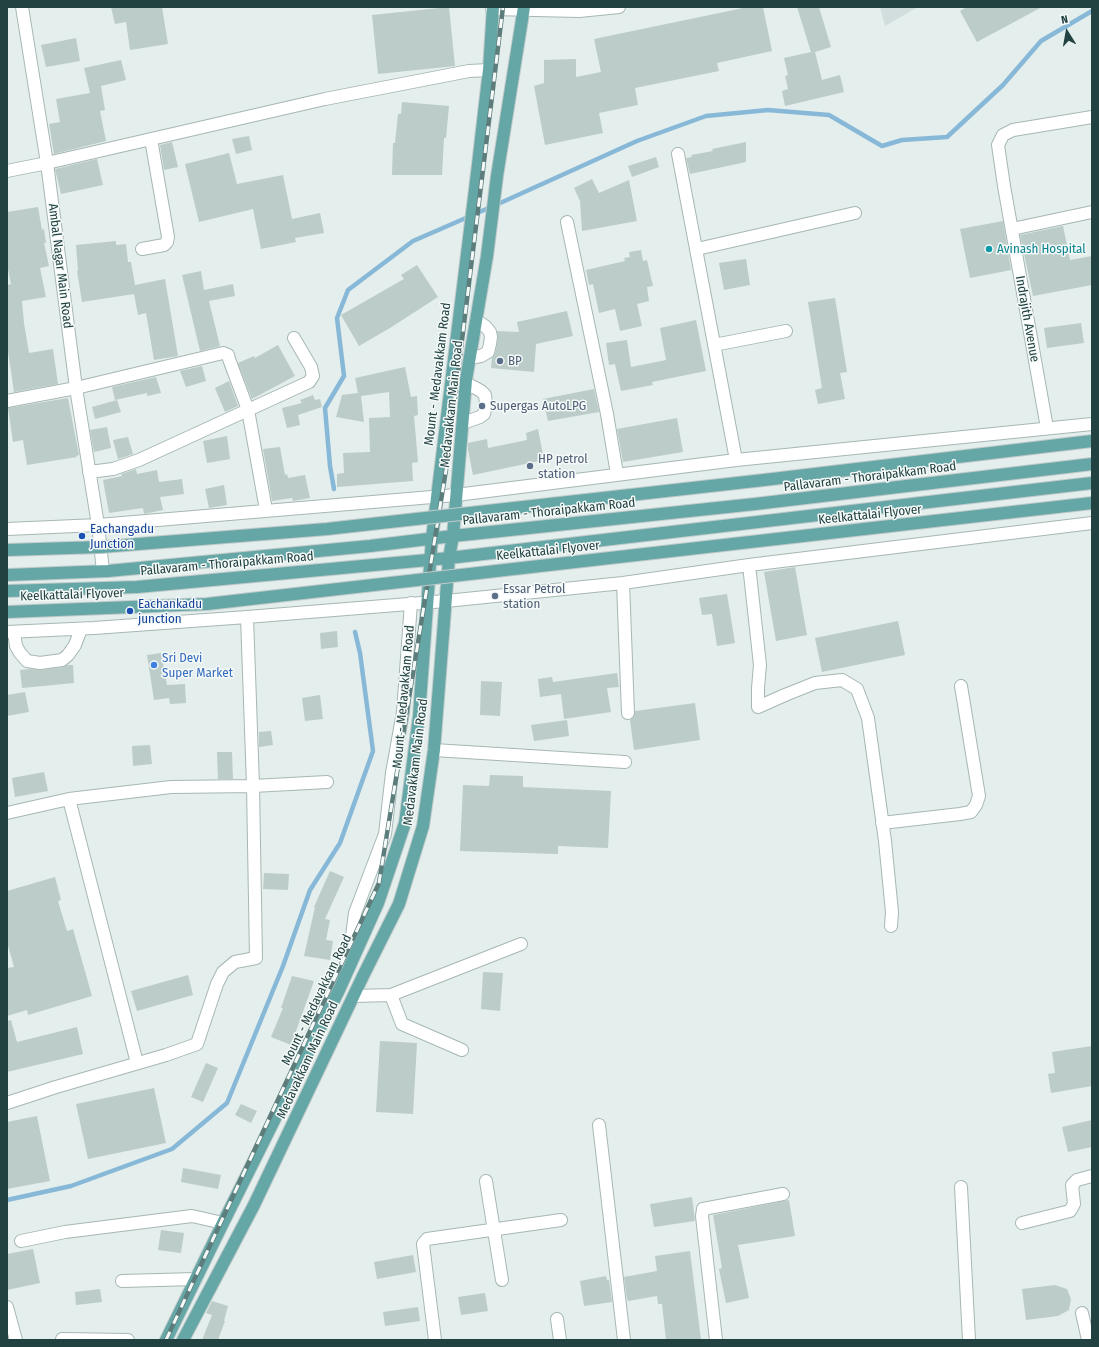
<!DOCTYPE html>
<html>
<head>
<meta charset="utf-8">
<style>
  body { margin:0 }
  #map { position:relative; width:1099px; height:1347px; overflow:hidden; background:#e4eeec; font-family:"Fira Sans Condensed",sans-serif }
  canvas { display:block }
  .frame { position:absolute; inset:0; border:8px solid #214241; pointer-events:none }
  .north { position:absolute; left:1047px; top:12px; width:40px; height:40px; -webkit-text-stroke:3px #f5faf9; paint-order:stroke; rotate:349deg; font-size:11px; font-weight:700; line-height:16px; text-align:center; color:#214241 }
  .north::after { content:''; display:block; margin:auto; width:14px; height:18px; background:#214241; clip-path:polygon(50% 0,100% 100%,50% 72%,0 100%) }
</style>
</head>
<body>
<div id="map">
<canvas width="1099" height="1347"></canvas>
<div class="frame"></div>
<div class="north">N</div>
</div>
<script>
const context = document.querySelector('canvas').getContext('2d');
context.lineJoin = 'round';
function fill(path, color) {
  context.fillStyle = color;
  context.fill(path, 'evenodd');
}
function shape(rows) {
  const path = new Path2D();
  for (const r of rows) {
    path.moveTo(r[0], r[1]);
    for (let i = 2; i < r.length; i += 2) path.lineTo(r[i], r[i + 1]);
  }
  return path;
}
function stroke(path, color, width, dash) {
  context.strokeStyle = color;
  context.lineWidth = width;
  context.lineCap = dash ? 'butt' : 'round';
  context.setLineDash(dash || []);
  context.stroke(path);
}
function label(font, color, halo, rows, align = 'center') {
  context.font = font + ' "Fira Sans Condensed",sans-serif';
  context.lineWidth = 3;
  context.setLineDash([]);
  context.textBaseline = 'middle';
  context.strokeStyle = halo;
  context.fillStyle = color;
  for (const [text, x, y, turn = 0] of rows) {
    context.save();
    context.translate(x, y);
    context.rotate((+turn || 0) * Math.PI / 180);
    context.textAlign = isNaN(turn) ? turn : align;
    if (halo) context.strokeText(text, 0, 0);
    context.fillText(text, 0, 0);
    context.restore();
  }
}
const built = shape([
  [880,7,918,7,885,26]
]);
const stream = shape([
  [334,489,330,466,325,408,344,376,337,318,348,290,413,241,498,204,637,141,706,116,768,110,829,115,882,146,902,140,947,137,1003,85,1041,41,1092,11],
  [7,1200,71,1186,172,1149,227,1103,283,966,310,890,340,843,373,751,360,653,355,632]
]);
const building = shape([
  [111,7,162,7,168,44,130,50,126,22,115,24],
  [449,7,455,66,378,74,372,15],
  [748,7,763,7,772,51,717,63,719,71,635,88,638,105,599,113,603,133,545,145,534,86,544,83,544,60,576,59,576,77,601,72,594,39],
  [797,7,819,7,831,47,815,52,822,80,840,75,844,92,785,106,782,91,788,89,785,76,788,75,784,58,811,52],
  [967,7,1042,7,977,42,960,11],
  [76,38,80,61,46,67,41,45],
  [121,60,126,80,101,86,105,110,100,111,106,141,54,154,49,124,60,122,56,99,90,93,84,68],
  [402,102,449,106,446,138,444,138,442,175,392,175,393,143,395,143,398,114,401,114],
  [249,136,252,150,236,154,232,139],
  [172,142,178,167,164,170,160,145],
  [746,142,746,162,690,174,686,158,692,157,691,155,713,151,712,149],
  [229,153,237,184,283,175,292,219,320,213,324,233,295,238,296,242,261,249,253,209,199,222,185,164],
  [656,157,659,167,632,177,628,166],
  [97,159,103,185,61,194,55,169],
  [592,179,599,193,629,180,637,221,582,231,580,201,574,188],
  [38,207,42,230,44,229,46,243,44,243,49,266,40,268,46,297,22,301,24,323,29,353,53,349,58,384,14,392,7,345,7,285,11,284,7,265,7,212],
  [1003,221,1011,270,970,278,960,229],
  [1063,226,1070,260,1092,256,1092,285,1033,296,1020,235],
  [116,241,116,245,126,244,128,262,131,262,135,285,165,279,178,356,154,360,146,313,138,315,134,294,82,302,77,271,78,271,76,245],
  [641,250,643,261,647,260,653,286,647,287,649,301,637,304,642,326,620,331,615,309,599,313,593,284,589,285,586,270,625,261,624,258,630,257,629,252],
  [746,259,750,285,724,290,719,263],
  [417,265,438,297,390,328,359,346,341,315,404,279,401,275],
  [201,271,204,290,233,284,235,296,209,301,220,346,200,351,182,275],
  [835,298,847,372,840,373,845,399,818,404,815,390,822,388,808,302],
  [567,311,573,336,536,344,534,372,491,368,492,358,495,354,497,345,498,338,497,331,519,332,517,322],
  [696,320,706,371,652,382,653,385,621,391,615,364,609,365,606,343,627,340,631,367,666,360,660,328],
  [1081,323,1084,343,1047,348,1044,328],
  [278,345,295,376,252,399,238,363,254,356,255,358],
  [202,366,206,381,186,387,180,371],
  [405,367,411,397,417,396,418,415,414,416,418,462,412,463,413,481,337,487,337,474,344,473,343,453,370,452,369,418,390,417,389,392,361,396,364,422,336,417,342,395,358,393,355,378],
  [156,377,161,393,147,396,147,393,115,400,112,387],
  [229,381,238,406,225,412,215,388],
  [594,389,599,412,548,421,543,399],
  [313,395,315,400,320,399,322,407,298,415,300,425,287,428,282,408,302,403,300,400],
  [68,398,79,455,76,456,77,457,27,465,23,440,13,442,8,408],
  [117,400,121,412,95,419,92,407],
  [677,418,683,452,623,462,617,429],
  [107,427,111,448,94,452,90,430],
  [538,429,544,460,473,475,468,450,468,443,487,439,488,448,527,440,526,433],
  [227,436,230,459,207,463,203,441],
  [128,437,133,454,118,459,113,440],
  [280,447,285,475,287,474,288,478,305,475,310,498,293,501,292,498,272,501,263,449],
  [136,469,137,474,157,470,159,482,182,479,184,494,160,497,163,510,144,514,143,508,109,513,103,480,122,476,121,474],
  [224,485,227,505,209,508,205,489],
  [795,567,807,635,776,641,764,572],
  [727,594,735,643,717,646,712,614,702,615,699,598],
  [898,621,905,655,822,672,815,638],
  [337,631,338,647,321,649,320,633],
  [161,653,167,685,185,684,186,703,170,704,169,698,154,700,147,655],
  [67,665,73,665,74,683,22,688,20,670,31,669,41,670,63,667],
  [617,673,619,687,607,688,611,712,564,719,561,694,540,697,538,679,552,677,553,682],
  [481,681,502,682,500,716,480,715],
  [25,692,29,712,7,716,7,695],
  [320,695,323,719,305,721,302,698],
  [695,703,700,740,634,750,630,720,634,717,635,711],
  [567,720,569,736,534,741,531,725],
  [271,731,273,745,259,747,259,732],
  [150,745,152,764,133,766,132,746],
  [217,752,232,752,233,779,218,779],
  [44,772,48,791,15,797,12,778],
  [490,775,523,776,523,787,611,791,608,848,558,846,558,854,460,851,463,785,489,786],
  [330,871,344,877,325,919,330,920,326,940,333,941,330,960,304,956,315,907,314,907],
  [264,873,289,874,288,890,263,889],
  [55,877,61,900,58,901,67,931,73,929,92,996,28,1015,27,1010,7,1016,7,968,14,967,7,942,7,891],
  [483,972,503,973,500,1011,481,1009],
  [188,975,193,995,137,1011,131,991],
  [292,976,314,981,291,1045,271,1037,283,1008,281,1008],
  [11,1020,17,1042,77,1027,83,1054,7,1072,7,1021],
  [380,1041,417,1043,413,1114,376,1112],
  [1092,1046,1092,1086,1051,1093,1048,1074,1055,1073,1052,1052],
  [206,1063,218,1068,203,1102,191,1097],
  [154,1088,166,1143,88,1159,76,1104],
  [241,1104,257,1111,251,1123,235,1115],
  [37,1116,50,1181,7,1189,7,1122],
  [1092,1120,1092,1147,1068,1152,1062,1127],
  [183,1168,221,1175,218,1189,181,1182],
  [692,1197,695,1221,654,1227,650,1204],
  [789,1200,795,1236,738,1245,749,1298,726,1303,719,1269,722,1268,713,1215],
  [161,1230,184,1233,181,1253,158,1250],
  [33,1249,40,1283,7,1290,7,1254],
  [690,1251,701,1340,666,1340,662,1304,658,1304,657,1296,628,1301,627,1299,624,1277,657,1271,655,1256],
  [413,1255,416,1272,377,1279,374,1262],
  [606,1276,607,1280,609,1280,612,1302,584,1306,580,1281],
  [1055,1285,1067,1289,1071,1299,1069,1310,1058,1316,1026,1320,1022,1289],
  [100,1289,102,1302,76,1305,75,1292],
  [485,1293,488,1311,461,1315,458,1297],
  [212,1301,228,1306,224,1321,225,1321,218,1340,202,1340,212,1315,206,1313],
  [418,1307,420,1321,385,1326,383,1312]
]);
const minor = shape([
  [22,7,47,163,76,388,98,525,103,571],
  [492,9,579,11,619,7],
  [678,154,736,460],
  [7,171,47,163,325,99,469,71,489,70],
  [567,222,607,414,617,474],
  [1012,229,1092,212],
  [142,249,164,245,167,242,168,237,151,139],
  [697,249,855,213],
  [714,345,786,331],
  [470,358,481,356,488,352,490,344,491,337,490,332,486,327,476,320],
  [7,401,76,388,223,353,228,355,229,359,248,410,266,510],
  [463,423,480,417,484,414,486,404,485,395,481,391,466,383],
  [1047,428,1004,186,998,145,1003,135,1013,130,1092,117],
  [89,472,113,469,139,460,309,382,313,376,311,367,294,338],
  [7,529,98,525,456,495,736,460,1092,424],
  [749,565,760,665,758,688,758,707,785,695,815,683,842,680,857,689,868,718,885,841,892,912,891,926],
  [623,583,628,713],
  [7,632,94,628,247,617,446,601,623,583,749,565,1092,523],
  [14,632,16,646,20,653,27,661,40,663,62,660,68,655,75,645,81,629],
  [434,750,625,762],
  [69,799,137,1063],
  [7,813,69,799,171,787,253,786,327,782],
  [882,823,960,814,971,812,976,805,979,796,961,686],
  [348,967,355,913,385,834,392,773,403,712,411,603],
  [391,995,402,1024,462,1050],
  [354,996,391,995,521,944],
  [7,1103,56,1087,166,1055,197,1044,217,984,223,972,235,962,256,958,253,786,247,617],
  [599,1125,624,1340],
  [486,1181,502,1280],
  [961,1187,969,1340],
  [1022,1223,1070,1211,1074,1204,1072,1185,1077,1180,1092,1176],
  [21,1241,65,1232,192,1216,223,1223],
  [122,1281,196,1279],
  [7,1307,16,1340],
  [1082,1313,1088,1340],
  [557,1319,560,1340],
  [62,1339,128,1340],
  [435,1340,423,1244,427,1239,561,1220],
  [716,1340,702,1216,703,1209,783,1194]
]);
const major = shape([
  [7,575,108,571,370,546,453,536,755,504,1092,464],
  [7,591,137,587,449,558,1092,483],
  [166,1340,223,1223,339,990,378,903,405,823,419,716,432,538,477,173,489,70,493,7],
  [183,1340,254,1205,363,976,399,904,423,826,434,750,449,558,453,536,466,380,487,256,497,176,524,7]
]);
const rail = shape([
  [166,1340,379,883,446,470,503,7]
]);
const majorBridge = shape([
  [7,550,101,547,327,529,764,480,1092,441],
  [7,612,207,604,1092,503]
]);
const markers = [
  [989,249,4,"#0f9aa8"],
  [500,361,4,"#5c6f8a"],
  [482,406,4,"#5c6f8a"],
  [530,466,4,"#5c6f8a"],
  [82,536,4,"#1a4fb4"],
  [495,596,4,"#5c6f8a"],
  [130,611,4,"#1a4fb4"],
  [154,665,4,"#3f7fe0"]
];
const cultureNames = [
  ["Avinash Hospital",997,249]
];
const streetNames = [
  ["Ambal Nagar Main Road",60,266,83],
  ["Indrajith Avenue",1027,319,80],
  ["Mount - Medavakkam Road",438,374,-83],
  ["Medavakkam Main Road",452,404,-84],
  ["Pallavaram - Thoraipakkam Road",870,477,-7],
  ["Pallavaram - Thoraipakkam Road",549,512,-6],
  ["Keelkattalai Flyover",870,515,-6],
  ["Keelkattalai Flyover",548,551,-6],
  ["Pallavaram - Thoraipakkam Road",227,564,-5],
  ["Keelkattalai Flyover",72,595,-2],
  ["Mount - Medavakkam Road",404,697,-85],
  ["Medavakkam Main Road",416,762,-83],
  ["Mount - Medavakkam Road",317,1000,-64],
  ["Medavakkam Main Road",308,1060,-65]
];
const serviceNames = [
  ["BP",508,361],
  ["Supergas AutoLPG",490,406],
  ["HP petrol",538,459],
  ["station",538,474],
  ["Essar Petrol",503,589],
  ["station",503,604]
];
const transitNames = [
  ["Eachangadu",90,529],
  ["Junction",90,544],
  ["Eachankadu",138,604],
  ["junction",138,619]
];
const shopNames = [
  ["Sri Devi",162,658],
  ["Super Market",162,673]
];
fill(built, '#d2dedd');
stroke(stream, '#88b8d7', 4.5);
fill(building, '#bcccc9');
stroke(minor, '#a6b7b5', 14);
stroke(major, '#c1caca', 14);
stroke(minor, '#fff', 12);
stroke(major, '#65a7a6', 12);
stroke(rail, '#5c7d7c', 4.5);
stroke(rail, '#f5faf9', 3, [9]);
stroke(majorBridge, '#c1caca', 14, []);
stroke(majorBridge, '#65a7a6', 12);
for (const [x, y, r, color] of markers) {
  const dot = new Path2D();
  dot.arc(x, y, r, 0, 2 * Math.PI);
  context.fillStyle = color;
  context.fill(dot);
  stroke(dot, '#f5faf9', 1.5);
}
label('13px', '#0d838f', '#f5faf9', cultureNames, 'left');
label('13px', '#214241', '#f5faf9', streetNames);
label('13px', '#4e5e75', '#f5faf9', serviceNames, 'left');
label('13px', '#164399', '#f5faf9', transitNames, 'left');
label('13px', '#366cbe', '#f5faf9', shopNames, 'left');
</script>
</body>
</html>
